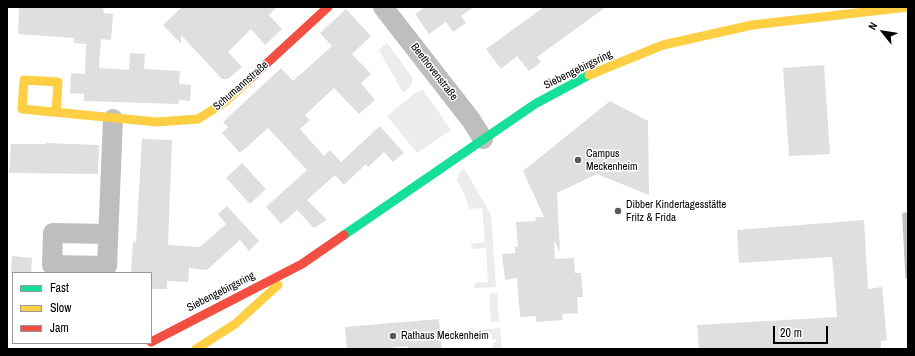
<!DOCTYPE html>
<html>
<head>
<meta charset="utf-8">
<style>
  body { margin:0 }
  #map { position:relative; width:915px; height:356px; overflow:hidden; background:#fff; font-family:"Archivo Narrow",sans-serif }
  canvas { display:block }
  .frame { position:absolute; inset:0; border:8px solid #000; pointer-events:none }
  .legend { position:absolute; left:12px; top:272px; width:140px; height:72px; box-sizing:border-box; background:#fff; border:1px solid #999; margin:0; padding:5px 7px; list-style:none; font-size:12px; color:#000 }
  .legend li { display:flex; align-items:center; gap:8px; height:20px }
  .legend b { width:20px; border:1px solid #999 }
  .north { position:absolute; left:863px; top:12px; width:40px; height:40px; -webkit-text-stroke:3px #fff; paint-order:stroke; rotate:300deg; font-size:11px; font-weight:700; line-height:16px; text-align:center; color:#000 }
  .north::after { content:''; display:block; margin:auto; width:14px; height:18px; background:#000; clip-path:polygon(50% 0,100% 100%,50% 72%,0 100%) }
  .scale { position:absolute; left:773px; top:326px; width:55px; height:18px; box-sizing:border-box; border:2px solid #000; border-top:0; padding-left:5px; font-size:12px; line-height:14px; white-space:nowrap; color:#000; -webkit-text-stroke:3px #fff; paint-order:stroke }
</style>
</head>
<body>
<div id="map">
<canvas width="915" height="356"></canvas>
<div class="frame"></div>
<ul class="legend">
<li><b style="height:5px;background:#16e098"></b>Fast</li>
<li><b style="height:5px;background:#ffcf43"></b>Slow</li>
<li><b style="height:5px;background:#f24e42"></b>Jam</li>
</ul>
<div class="north">N</div>
<div class="scale">20 m</div>
</div>
<script>
const context = document.querySelector('canvas').getContext('2d');
context.lineJoin = 'round';
function fill(path, color) {
  context.fillStyle = color;
  context.fill(path, 'evenodd');
}
function shape(rows) {
  const path = new Path2D();
  for (const r of rows) {
    path.moveTo(r[0], r[1]);
    for (let i = 2; i < r.length; i += 2) path.lineTo(r[i], r[i + 1]);
  }
  return path;
}
function stroke(path, color, width, dash) {
  context.strokeStyle = color;
  context.lineWidth = width;
  context.lineCap = dash ? 'butt' : 'round';
  context.setLineDash(dash || []);
  context.stroke(path);
}
function label(font, color, halo, rows, align = 'center') {
  context.font = font + ' "Archivo Narrow",sans-serif';
  context.lineWidth = 3;
  context.setLineDash([]);
  context.textBaseline = 'middle';
  context.strokeStyle = halo;
  context.fillStyle = color;
  for (const [text, x, y, turn = 0] of rows) {
    context.save();
    context.translate(x, y);
    context.rotate((+turn || 0) * Math.PI / 180);
    context.textAlign = isNaN(turn) ? turn : align;
    if (halo) context.strokeText(text, 0, 0);
    context.fillText(text, 0, 0);
    context.restore();
  }
}
const green = shape([
  [387,43,413,78,411,86,403,93,379,50],
  [423,90,451,130,417,153,387,116,416,92],
  [464,168,491,215,496,287,474,288,475,283,488,282,486,248,472,249,471,244,485,242,482,208,469,209,466,198,457,180,459,173],
  [497,293,499,321,491,322,489,294],
  [500,328,502,349,493,349,493,343,496,342,496,339,492,339,492,334,478,335,478,330]
]);
const stream = shape([
  [905,215,908,276]
]);
const building = shape([
  [19,7,103,7,104,13,113,14,111,40,101,39,99,68,129,70,130,53,145,54,144,69,180,71,179,84,191,85,190,101,179,100,178,104,84,101,84,94,70,93,71,73,85,74,86,44,74,43,74,38,18,34],
  [182,7,277,7,269,15,282,29,265,45,251,29,228,52,242,67,228,79,222,79,181,35,181,44,163,25],
  [425,7,474,7,461,16,466,23,453,32,446,22,429,34,415,14],
  [544,7,606,7,537,57,541,62,529,71,517,56,501,69,486,49],
  [346,9,371,36,352,54,371,74,361,83,375,100,359,114,334,88,305,115,310,120,300,129,324,156,330,150,341,162,380,126,404,153,393,162,384,152,368,167,366,164,344,185,335,175,307,200,327,220,314,228,297,210,281,224,266,207,307,170,268,128,240,153,222,133,228,127,223,122,280,69,281,68,293,81,332,46,320,33],
  [824,65,830,154,789,156,783,68],
  [610,101,648,121,649,195,597,174,557,193,560,251,559,251,554,240,555,259,574,258,575,273,581,273,583,297,577,297,578,313,562,314,563,320,536,322,536,316,520,317,517,278,505,280,502,254,515,253,515,247,518,247,516,222,536,221,535,217,544,217,523,171],
  [142,139,172,140,168,245,200,247,226,224,218,214,227,206,259,241,249,251,240,240,207,270,189,268,188,282,167,281,167,289,151,289,151,273,131,273,133,242,136,242],
  [46,143,99,145,98,174,9,173,11,144,46,144],
  [242,163,266,189,250,204,226,178],
  [864,220,868,289,882,287,887,340,881,341,881,349,699,349,697,325,837,317,832,257,739,263,737,230],
  [12,256,32,258,31,273,11,273],
  [439,319,442,349,408,349,408,346,380,349,347,349,345,327]
]);
const street = shape([
  [383,7,471,120,483,139],
  [108,234,53,233,52,265,107,266,113,119]
]);
const fast = shape([
  [344,235,535,104,589,75]
]);
const slow = shape([
  [589,75,663,45,752,25,908,7],
  [56,112,58,82,24,80,22,109,157,122,198,119,225,102,252,77],
  [196,349,235,324,278,285]
]);
const jam = shape([
  [252,77,328,7],
  [151,342,302,264,344,235]
]);
const markers = [
  [578,160,4,"#595959"],
  [618,211,4,"#595959"],
  [393,336,4,"#595959"]
];
const streetNames = [
  ["Siebengebirgsring",578,70,-26],
  ["Beethovenstraße",434,72,52],
  ["Schumannstraße",241,86,-41],
  ["Siebengebirgsring",221,292,-27]
];
const poiNames = [
  ["Campus",586,154],
  ["Meckenheim",586,167],
  ["Dibber Kindertagesstätte",626,205],
  ["Fritz & Frida",626,218],
  ["Rathaus Meckenheim",401,336]
];
fill(green, '#ececec');
stroke(stream, '#bfbfbf', 5.5);
fill(building, '#dfdfdf');
stroke(street, '#bebebe', 20);
stroke(fast, '#16e098', 9);
stroke(slow, '#ffcf43', 9);
stroke(jam, '#f24e42', 9);
for (const [x, y, r, color] of markers) {
  const dot = new Path2D();
  dot.arc(x, y, r, 0, 2 * Math.PI);
  context.fillStyle = color;
  context.fill(dot);
  stroke(dot, '#fff', 1.5);
}
label('11px', '#000', '#fff', streetNames);
label('11px', '#000', '#fff', poiNames, 'left');
</script>
</body>
</html>
